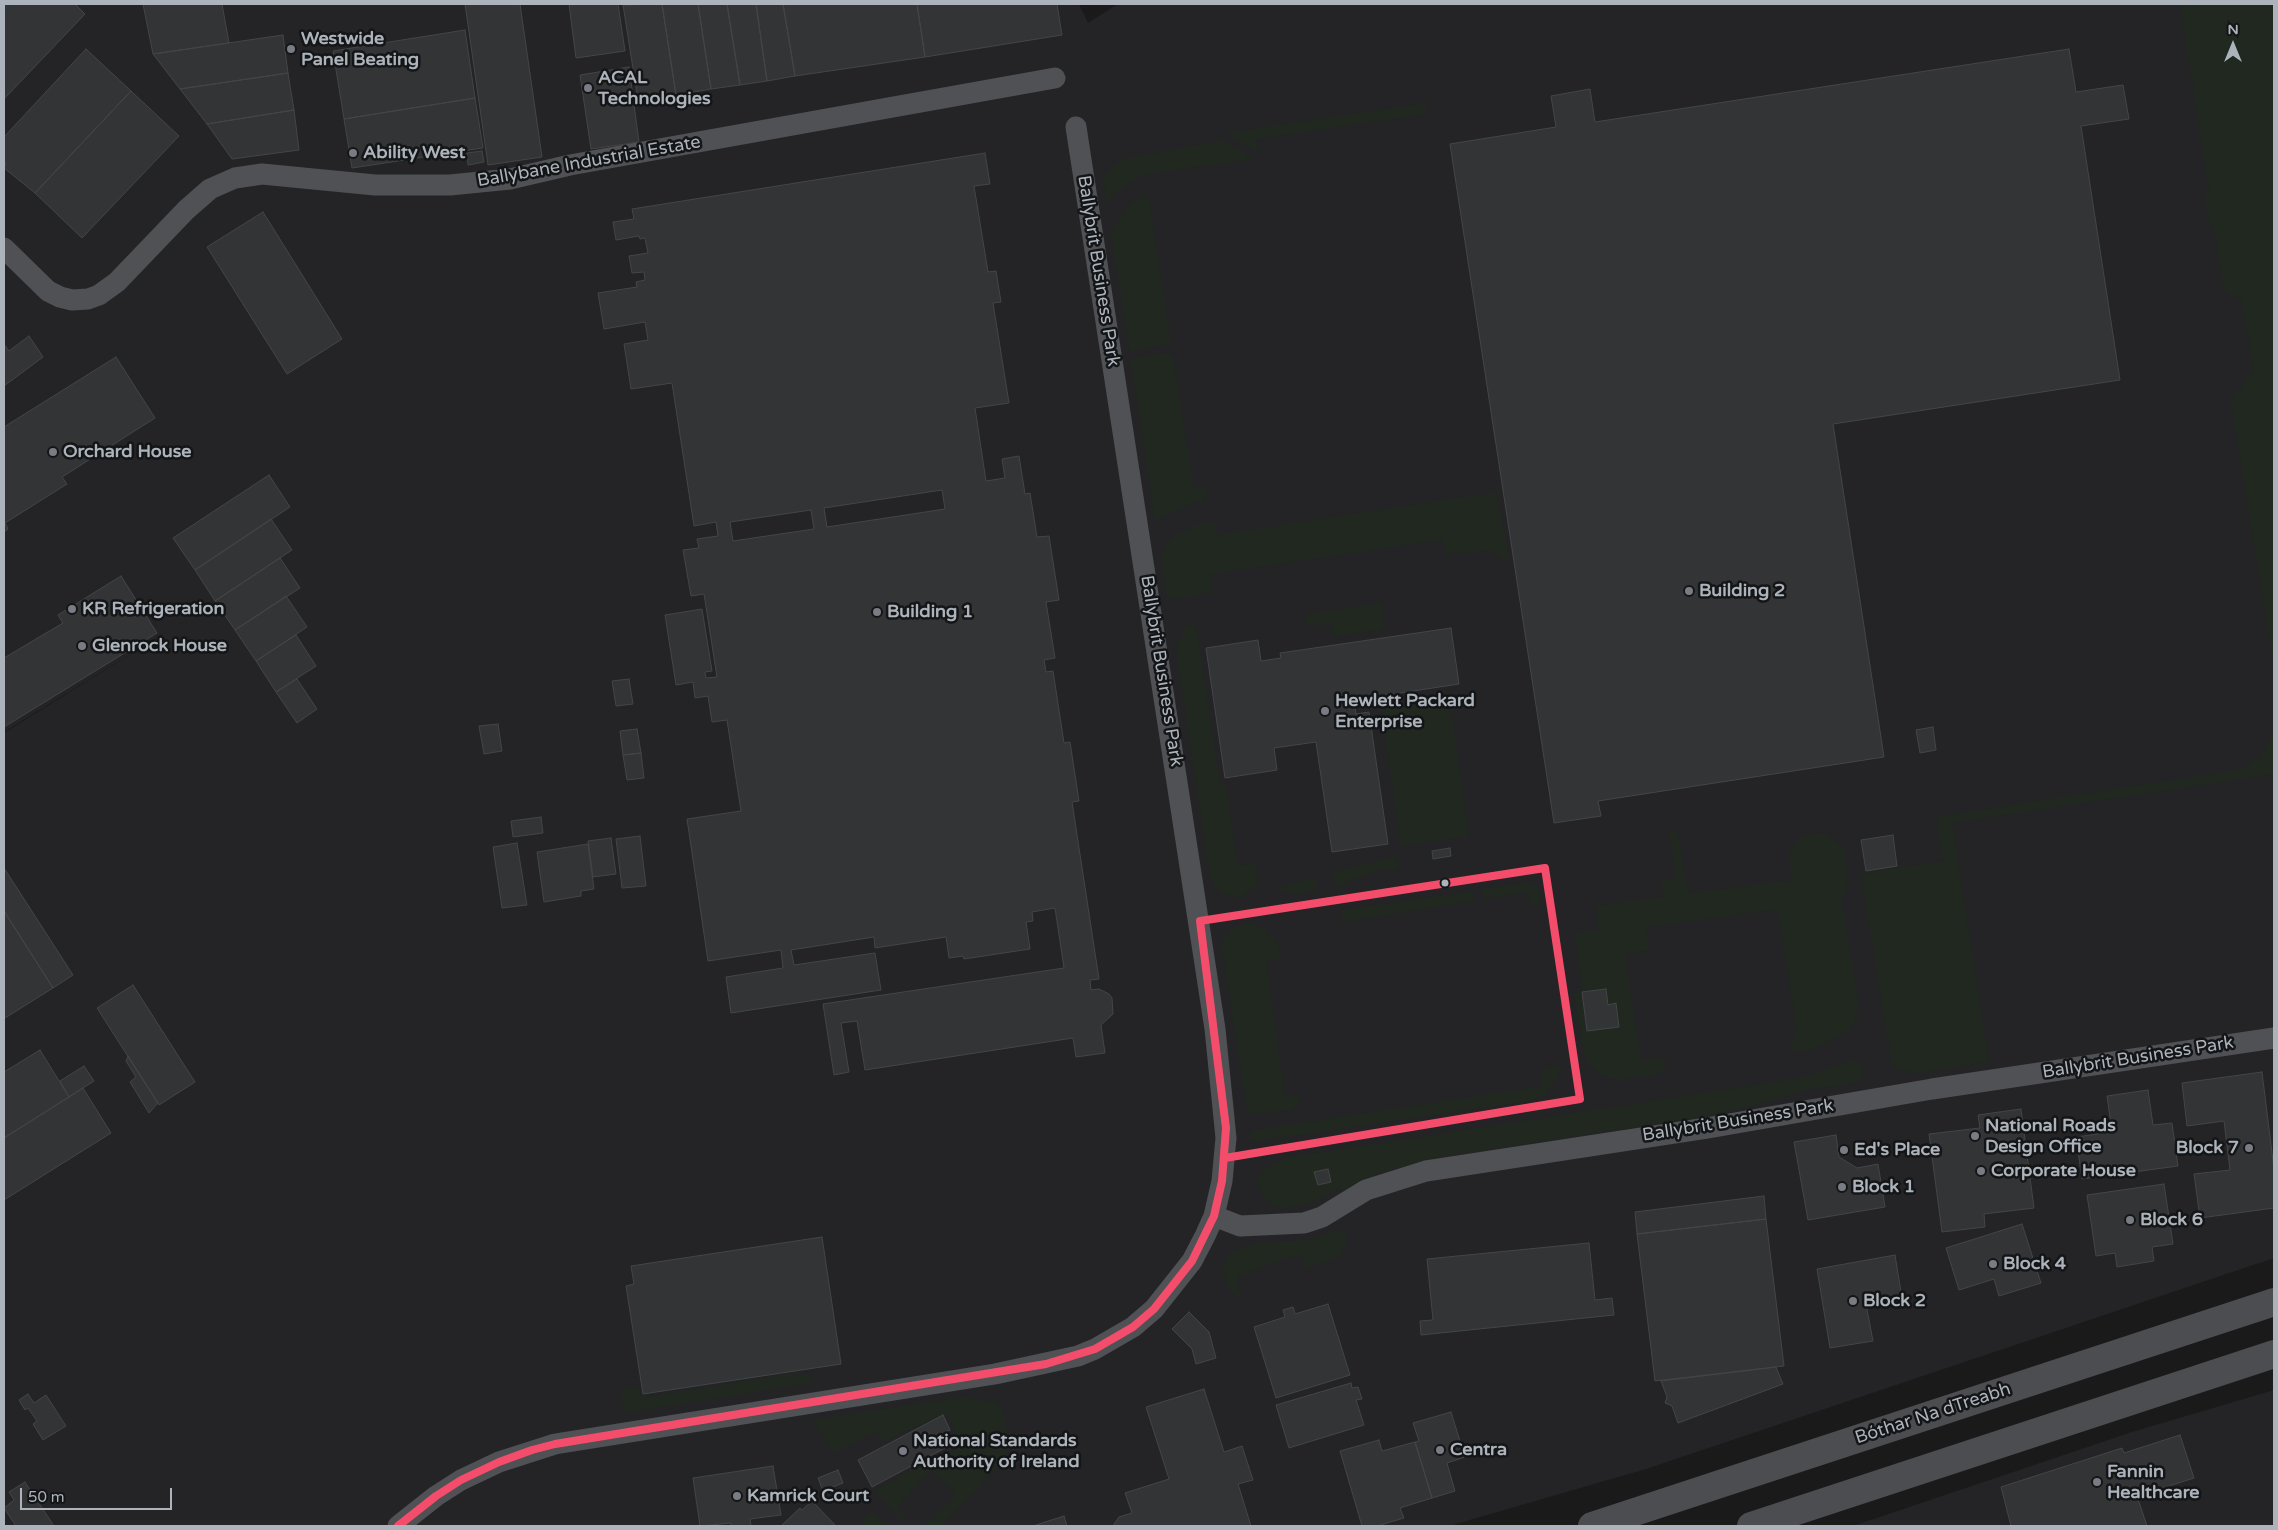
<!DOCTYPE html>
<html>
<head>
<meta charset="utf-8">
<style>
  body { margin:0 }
  #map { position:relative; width:2278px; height:1530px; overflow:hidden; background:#1a1a1b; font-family:"Varela Round",sans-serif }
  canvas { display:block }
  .frame { position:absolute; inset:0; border:5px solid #acb3bb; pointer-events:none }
  .north { position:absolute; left:2208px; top:20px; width:50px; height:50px; -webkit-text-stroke:4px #141517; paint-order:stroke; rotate:0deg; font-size:14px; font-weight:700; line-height:20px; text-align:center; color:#acb3bb }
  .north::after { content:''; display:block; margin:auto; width:18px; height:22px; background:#acb3bb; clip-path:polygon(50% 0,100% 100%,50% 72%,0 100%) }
  .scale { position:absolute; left:20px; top:1488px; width:152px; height:22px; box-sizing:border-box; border:2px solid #acb3bb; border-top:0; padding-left:6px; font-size:15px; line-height:18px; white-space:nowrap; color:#acb3bb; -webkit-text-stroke:4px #141517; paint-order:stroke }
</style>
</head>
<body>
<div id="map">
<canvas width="2278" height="1530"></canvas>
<div class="frame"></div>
<div class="north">N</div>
<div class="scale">50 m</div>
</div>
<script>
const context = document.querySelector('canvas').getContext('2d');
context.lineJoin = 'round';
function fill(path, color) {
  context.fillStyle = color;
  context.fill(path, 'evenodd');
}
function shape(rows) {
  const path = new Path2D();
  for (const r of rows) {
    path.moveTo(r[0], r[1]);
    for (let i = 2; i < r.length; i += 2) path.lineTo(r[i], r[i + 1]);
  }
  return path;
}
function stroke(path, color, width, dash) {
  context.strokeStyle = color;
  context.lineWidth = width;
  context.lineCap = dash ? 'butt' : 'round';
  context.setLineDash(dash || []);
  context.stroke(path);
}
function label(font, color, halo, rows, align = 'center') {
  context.font = font + ' "Varela Round",sans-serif';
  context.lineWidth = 5;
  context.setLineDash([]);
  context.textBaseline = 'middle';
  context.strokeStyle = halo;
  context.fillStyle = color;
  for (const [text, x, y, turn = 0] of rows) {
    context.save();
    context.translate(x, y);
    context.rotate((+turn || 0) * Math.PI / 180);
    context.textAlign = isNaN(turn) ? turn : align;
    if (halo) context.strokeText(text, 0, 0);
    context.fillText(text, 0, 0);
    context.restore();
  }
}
const built = shape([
  [4,4,1079,4,1088,23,1118,4,2274,4,2274,1258,1646,1469,1449,1526,4,1526,4,733,200,611,4,732],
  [2274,1390,2274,1526,1853,1526,2132,1432]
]);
const green = shape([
  [2180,4,2274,4,2274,667,2231,402,2254,369,2242,301,2224,290,2214,228,2210,224,2205,198,2209,190],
  [1425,103,1427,114,1256,139,1258,154,1226,133],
  [1222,141,1255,159,1145,174,1131,181,1106,202,1103,177,1118,163,1132,157],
  [1148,195,1171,343,1130,352,1111,234,1125,210,1137,200],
  [1166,353,1173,355,1194,489,1209,487,1204,500,1170,513,1155,521,1131,359],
  [1496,492,1510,558,1505,560,1489,550,1446,555,1443,540,1210,574,1212,593,1173,599,1167,596,1161,552,1173,537,1199,524,1215,522,1217,535],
  [1381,603,1384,629,1333,637,1331,623,1307,627,1306,614],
  [1196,624,1220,785,1226,785,1237,865,1256,864,1258,886,1237,898,1223,894,1216,889,1210,876,1176,648,1185,628],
  [1447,700,1449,714,1452,714,1469,836,1401,846,1381,709],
  [2274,733,2274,774,1952,823,1989,1062,1915,1074,1892,1066,1861,874,1943,861,1936,817,2243,769,2258,759],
  [1669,830,1673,830,1678,834,1688,894,1792,880,1789,860,1791,850,1796,842,1805,835,1824,833,1840,844,1844,849,1848,885,1841,899,1859,1007,1854,1023,1848,1031,1815,1049,1800,1052,1792,1048,1791,1042,1797,1031,1778,909,1647,927,1650,950,1625,954,1641,1060,1662,1057,1666,1063,1665,1068,1659,1074,1620,1080,1606,1077,1592,1068,1584,1054,1574,993,1582,992,1587,1031,1618,1027,1615,1003,1608,1005,1583,992,1575,933,1599,930,1596,906,1664,897,1661,881,1677,878],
  [1395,856,1397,868,1378,870,1336,887,1333,872],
  [1315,877,1318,891,1290,894,1282,891,1281,886],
  [1528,883,1538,889,1540,904,1536,906,1530,902,1528,892,1483,899,1482,889],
  [1474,891,1475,901,1343,922,1341,910],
  [1245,924,1255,925,1265,929,1278,943,1281,959,1266,961,1285,1096,1301,1094,1298,1104,1291,1110,1248,1114,1221,942,1229,932],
  [1853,1061,1859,1063,1862,1068,1863,1074,1856,1083,1805,1090,1776,1100,1709,1116,1440,1157,1373,1175,1358,1181,1345,1191,1340,1187,1318,1200,1301,1206,1283,1208,1273,1206,1265,1200,1257,1180,1264,1169,1285,1158,1800,1078],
  [1564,1065,1553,1085,1542,1096,1531,1101,1257,1141,1249,1138,1251,1131,1256,1130,1542,1086,1541,1073,1545,1069],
  [1338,1230,1341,1234,1346,1232,1347,1241,1341,1256,1306,1268,1303,1256,1285,1258,1236,1278,1243,1301,1228,1288,1222,1267,1231,1252,1261,1243,1311,1240],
  [793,1373,794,1376,810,1373,811,1383,625,1413,620,1390,639,1387,641,1398],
  [963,1397,976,1399,986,1404,991,1398,1002,1411,1009,1438,1006,1453,999,1465,941,1526,925,1526,956,1494,932,1470,897,1507,905,1516,906,1519,902,1520,874,1490,898,1479,898,1476,963,1446,946,1413,882,1442,879,1433,874,1432,834,1452,813,1420],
  [871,1511,887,1526,866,1526,861,1522]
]);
const building = shape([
  [4,4,75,4,85,14,4,99,4,4],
  [143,4,222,4,229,43,153,54,143,4],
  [465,4,520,4,542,157,488,165,465,4],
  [569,4,618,4,625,51,576,58,569,4],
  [662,4,676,95,638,100,623,5,662,4],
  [662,4,698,4,711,89,676,95,662,4],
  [698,4,727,4,740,85,711,89,698,4],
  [727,4,756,4,767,81,740,85,727,4],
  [756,4,783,4,795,76,767,81,756,4],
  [783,4,917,4,925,57,795,76,783,4],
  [917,4,1057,4,1062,35,925,57,917,4],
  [465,30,475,98,344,119,333,51,465,30],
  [283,35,288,73,180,89,153,54,283,35],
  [86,49,131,91,35,193,4,168,6,164,4,162,4,137,86,49],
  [2069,49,2076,92,2123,85,2129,119,2081,126,2120,380,1833,424,1884,757,1598,801,1601,816,1554,823,1450,144,1556,127,1551,96,1590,89,1595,122,2069,49],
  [629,67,639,142,591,149,580,75,629,67],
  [288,73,294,110,207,124,180,89,288,73],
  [131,91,179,136,82,238,35,193,131,91],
  [475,98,483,148,352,168,344,119,475,98],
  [294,110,299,150,232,159,207,124,294,110],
  [482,151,484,162,468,165,467,153,482,151],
  [985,153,990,184,974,186,988,272,996,271,1001,302,993,303,1009,403,975,408,986,481,1005,478,1002,459,1019,456,1025,494,1030,493,1037,537,1049,536,1059,600,1046,602,1055,658,1044,660,1046,672,1053,671,1064,743,1070,742,1079,801,1072,802,1099,979,1090,980,1091,990,1099,989,1109,994,1112,998,1113,1014,1101,1025,1105,1053,1076,1057,1073,1038,865,1070,857,1021,841,1023,849,1072,834,1075,823,1004,1064,968,1055,908,1032,912,1033,921,1026,922,1030,949,964,959,963,956,949,958,946,937,875,948,874,937,791,950,794,965,875,953,881,990,731,1013,726,977,783,968,781,950,708,961,687,819,741,811,727,720,712,722,708,696,695,698,693,682,676,685,665,615,702,609,712,671,705,672,706,678,717,677,704,594,691,596,683,550,699,548,697,539,718,536,716,522,694,526,672,383,631,389,624,344,648,340,645,322,604,329,598,293,637,287,636,282,645,280,644,272,632,273,629,256,648,253,645,238,640,239,639,236,616,240,613,222,634,219,632,209,985,153],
  [942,490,945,509,827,527,824,508,942,490],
  [811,510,814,529,733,541,730,522,811,510],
  [263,212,342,339,287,374,207,247,263,212],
  [29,336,43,357,4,386,4,344,9,351,29,336],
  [116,357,155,418,62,477,67,484,5,523,8,529,4,532,4,427,116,357],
  [269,475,290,507,195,570,173,538,269,475],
  [271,519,292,550,215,601,195,570,271,519],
  [280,558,300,588,235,630,215,601,280,558],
  [121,576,157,633,4,727,4,658,63,623,58,615,121,576],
  [286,596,307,627,256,661,235,630,286,596],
  [1451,628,1459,684,1354,700,1356,714,1369,712,1388,844,1332,852,1316,742,1274,748,1277,770,1225,778,1206,648,1258,640,1261,661,1281,658,1280,653,1451,628],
  [296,635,316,666,276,692,256,661,296,635],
  [297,679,317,709,297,723,276,692,297,679],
  [629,679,633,704,616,706,612,681,629,679],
  [498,724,502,751,484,754,479,726,498,724],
  [1933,727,1936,750,1920,753,1916,730,1933,727],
  [637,729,641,753,623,755,620,731,637,729],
  [641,753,644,778,627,780,623,755,641,753],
  [541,817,543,833,513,837,511,821,541,817],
  [1893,835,1897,866,1866,871,1861,840,1893,835],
  [640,836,646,886,622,888,616,839,640,836],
  [611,838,616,874,593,877,588,841,611,838],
  [517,843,527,905,502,908,493,847,517,843],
  [588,844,594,889,581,891,581,896,544,902,537,852,588,844],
  [1450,848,1451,856,1433,859,1432,851,1450,848],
  [4,868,73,975,53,988,4,911,4,868],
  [4,911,53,988,5,1018,4,1016,4,911],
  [133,985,195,1082,159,1105,97,1008,133,985],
  [1606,989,1608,1005,1616,1003,1619,1027,1587,1031,1582,992,1606,989],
  [40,1050,69,1097,4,1138,4,1072,40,1050],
  [128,1056,158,1103,149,1113,130,1082,136,1077,126,1061,128,1056],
  [84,1066,94,1081,69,1097,60,1081,84,1066],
  [2262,1072,2274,1169,2274,1208,2200,1218,2194,1174,2230,1170,2224,1121,2187,1126,2182,1083,2262,1072],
  [83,1088,111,1133,4,1200,4,1138,83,1088],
  [2148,1090,2153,1125,2172,1123,2178,1166,2082,1179,2076,1137,2112,1132,2107,1096,2148,1090],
  [2021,1109,2034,1208,1984,1214,1985,1227,1942,1232,1929,1134,1980,1128,1978,1115,2021,1109],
  [1836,1135,1839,1157,1857,1168,1878,1164,1885,1207,1808,1220,1794,1142,1836,1135],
  [1328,1169,1331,1182,1318,1185,1314,1172,1328,1169],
  [2164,1184,2173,1244,2152,1247,2154,1261,2117,1267,2115,1253,2096,1256,2087,1195,2164,1184],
  [1764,1196,1766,1219,1637,1234,1635,1212,1764,1196],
  [1766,1219,1784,1366,1655,1381,1637,1234,1766,1219],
  [2022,1224,2041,1283,1999,1296,1994,1279,1959,1290,1946,1248,2022,1224],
  [822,1237,841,1364,643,1394,626,1286,634,1284,631,1266,822,1237],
  [1589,1243,1595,1300,1612,1298,1614,1315,1421,1335,1420,1321,1433,1320,1427,1259,1589,1243],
  [1895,1255,1902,1298,1866,1304,1873,1341,1830,1348,1817,1269,1895,1255],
  [1328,1304,1350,1375,1276,1398,1254,1327,1285,1317,1283,1310,1293,1307,1295,1314,1328,1304],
  [1189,1312,1209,1332,1216,1358,1196,1364,1192,1349,1172,1329,1189,1312],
  [1776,1367,1783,1384,1678,1423,1672,1406,1665,1403,1667,1397,1661,1381,1776,1367],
  [1351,1383,1352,1388,1358,1387,1362,1399,1356,1400,1364,1425,1289,1448,1276,1405,1351,1383],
  [1204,1389,1224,1452,1242,1446,1253,1480,1238,1484,1251,1526,1113,1526,1119,1517,1132,1513,1125,1493,1169,1479,1146,1407,1204,1389],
  [28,1394,34,1403,46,1395,66,1426,43,1440,33,1424,37,1421,28,1408,25,1410,19,1400,28,1394],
  [1451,1412,1465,1457,1447,1463,1455,1491,1432,1498,1415,1442,1419,1441,1413,1423,1451,1412],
  [943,1415,950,1430,945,1432,950,1441,943,1445,945,1448,872,1487,858,1460,943,1415],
  [2180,1435,2194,1478,2137,1496,2147,1526,2011,1526,2001,1487,2122,1448,2124,1453,2180,1435],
  [1379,1440,1382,1451,1415,1442,1432,1498,1400,1508,1404,1518,1377,1526,1362,1526,1340,1451,1379,1440],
  [773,1466,781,1515,750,1519,751,1526,731,1526,731,1523,700,1526,693,1478,773,1466],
  [838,1470,843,1483,823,1491,818,1478,838,1470],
  [25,1482,54,1526,16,1526,4,1508,14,1500,9,1492,25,1482],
  [812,1501,836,1526,781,1526,800,1508,802,1510,812,1501],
  [1064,1516,1067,1526,1033,1526,1064,1516]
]);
const minor = shape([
  [4,248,48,291,60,297,72,300,88,299,99,295,117,282,186,210,210,189,235,178,262,174,375,185,450,185,510,179,570,165,1055,78],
  [1214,1216,1240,1226,1304,1223,1322,1217,1366,1190,1426,1171,1707,1128,1932,1089,2274,1038],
  [398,1526,436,1496,461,1480,499,1462,555,1444,995,1374,1078,1356,1095,1349,1133,1327,1154,1309,1192,1261,1205,1236,1214,1216,1222,1181,1226,1138,1215,1029,1076,127]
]);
const highway = shape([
  [1592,1526,2274,1302],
  [1751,1526,2274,1354]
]);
const bus1 = shape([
  [1200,921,1545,868],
  [1225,1158,1580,1099,1545,868],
  [398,1526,436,1496,461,1480,499,1462,532,1450,555,1444,1046,1364,1095,1349,1133,1327,1154,1309,1192,1261,1214,1216,1222,1181,1226,1128,1200,921]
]);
const markers = [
  [291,49,5,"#797d83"],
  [588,88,5,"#797d83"],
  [353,153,5,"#797d83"],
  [53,452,5,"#797d83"],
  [1689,591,5,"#797d83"],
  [72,609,5,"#797d83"],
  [877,612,5,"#797d83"],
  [82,646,5,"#797d83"],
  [1325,711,5,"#797d83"],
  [1445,883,4.5,"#acb3bb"],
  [1975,1136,5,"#797d83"],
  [2249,1148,5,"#797d83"],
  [1844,1150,5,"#797d83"],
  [1981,1171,5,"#797d83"],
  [1842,1187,5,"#797d83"],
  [2130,1220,5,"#797d83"],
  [1993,1264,5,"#797d83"],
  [1853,1301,5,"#797d83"],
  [1440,1450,5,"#797d83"],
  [903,1451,5,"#797d83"],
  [2097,1482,5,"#797d83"],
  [737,1496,5,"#797d83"]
];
const poiNames = [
  ["Westwide",301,39],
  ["Panel Beating",301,60],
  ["ACAL",598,78],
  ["Technologies",598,99],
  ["Ability West",363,153],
  ["Orchard House",63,452],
  ["Building 2",1699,591],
  ["KR Refrigeration",82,609],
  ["Building 1",887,612],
  ["Glenrock House",92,646],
  ["Hewlett Packard",1335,701],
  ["Enterprise",1335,722],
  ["National Roads",1985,1126],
  ["Design Office",1985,1147],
  ["Block 7",2239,1148,"right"],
  ["Ed's Place",1854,1150],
  ["Corporate House",1991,1171],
  ["Block 1",1852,1187],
  ["Block 6",2140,1220],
  ["Block 4",2003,1264],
  ["Block 2",1863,1301],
  ["National Standards",913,1441],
  ["Authority of Ireland",913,1462],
  ["Centra",1450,1450],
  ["Fannin",2107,1472],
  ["Healthcare",2107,1493],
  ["Kamrick Court",747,1496]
];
const streetNames = [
  ["Ballybane Industrial Estate",589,162,-10],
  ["Ballybrit Business Park",1098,271,81],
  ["Ballybrit Business Park",1161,671,81],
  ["Ballybrit Business Park",2138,1058,-9],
  ["Ballybrit Business Park",1738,1121,-9],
  ["Bóthar Na dTreabh",1933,1414,-18]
];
fill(built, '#242427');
fill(green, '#202820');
fill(building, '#333435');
stroke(building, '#434547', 1);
stroke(minor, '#4f5154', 21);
stroke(highway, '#4c4d50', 28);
stroke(bus1, '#f44d6c', 8);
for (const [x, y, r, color] of markers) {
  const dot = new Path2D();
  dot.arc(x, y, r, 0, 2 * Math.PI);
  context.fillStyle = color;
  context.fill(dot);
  stroke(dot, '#141517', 2);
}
label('bold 18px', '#acb3bb', '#141517', poiNames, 'left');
label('18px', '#acb3bb', '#141517', streetNames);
</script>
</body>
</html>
